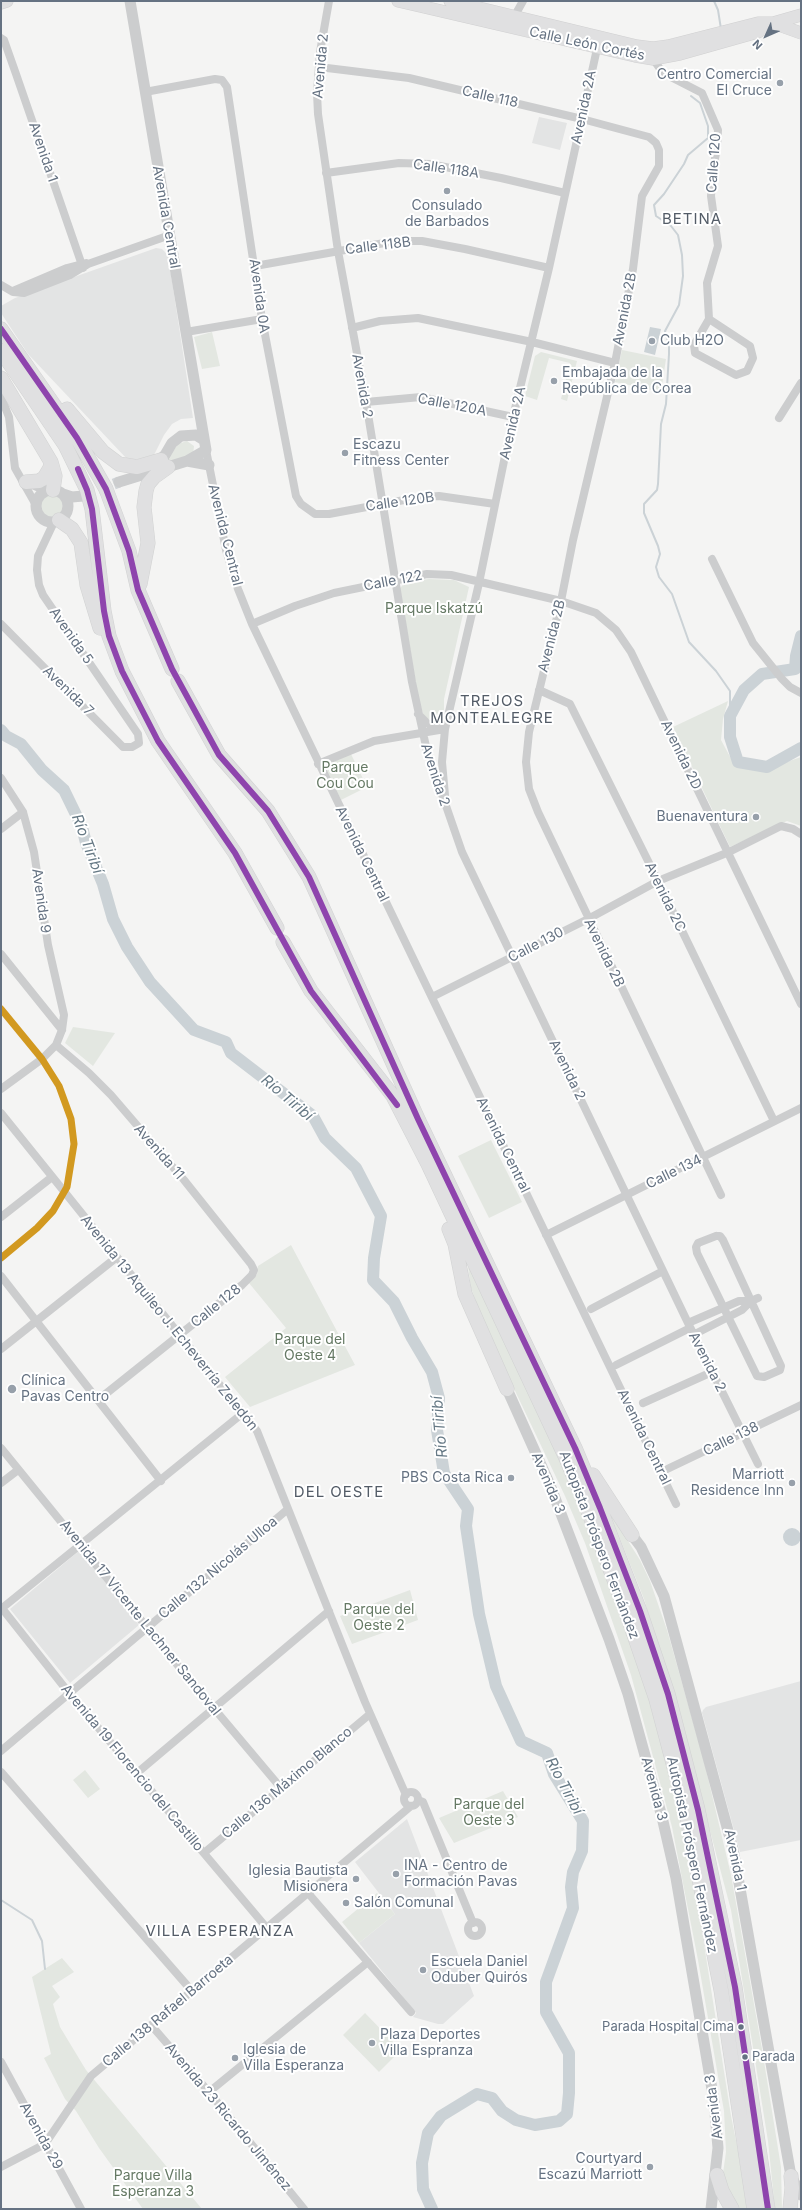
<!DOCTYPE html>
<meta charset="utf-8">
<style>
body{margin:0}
#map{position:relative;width:802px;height:2210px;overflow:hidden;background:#f4f4f3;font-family:Inter,sans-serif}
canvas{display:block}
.frame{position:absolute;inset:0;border:2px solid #657282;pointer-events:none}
.north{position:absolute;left:746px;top:16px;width:40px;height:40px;-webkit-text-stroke:3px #fff;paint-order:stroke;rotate:225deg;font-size:11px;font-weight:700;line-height:16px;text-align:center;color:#657282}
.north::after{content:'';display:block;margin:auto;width:14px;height:18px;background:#657282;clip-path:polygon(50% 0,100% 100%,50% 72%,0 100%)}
</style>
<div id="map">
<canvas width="802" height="2210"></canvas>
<div class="frame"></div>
<div class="north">N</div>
</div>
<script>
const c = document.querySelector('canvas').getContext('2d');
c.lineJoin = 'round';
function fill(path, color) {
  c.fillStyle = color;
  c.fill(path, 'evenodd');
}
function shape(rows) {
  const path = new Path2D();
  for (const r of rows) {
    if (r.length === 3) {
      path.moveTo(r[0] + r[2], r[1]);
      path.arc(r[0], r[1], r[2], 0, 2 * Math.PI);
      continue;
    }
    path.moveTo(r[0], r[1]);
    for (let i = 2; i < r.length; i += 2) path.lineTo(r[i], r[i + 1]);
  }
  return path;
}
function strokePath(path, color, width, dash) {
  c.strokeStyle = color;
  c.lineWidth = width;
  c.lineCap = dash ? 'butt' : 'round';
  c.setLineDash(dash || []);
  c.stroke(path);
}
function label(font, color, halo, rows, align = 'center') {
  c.font = font + ' Inter,sans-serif';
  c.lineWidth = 4;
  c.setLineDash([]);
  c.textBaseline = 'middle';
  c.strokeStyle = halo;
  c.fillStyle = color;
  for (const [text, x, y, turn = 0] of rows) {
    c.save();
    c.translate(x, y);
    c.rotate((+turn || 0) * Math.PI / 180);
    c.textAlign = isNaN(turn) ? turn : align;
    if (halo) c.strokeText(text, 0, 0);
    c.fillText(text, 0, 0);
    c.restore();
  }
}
const built = shape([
 [539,117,567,123,560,150,532,143],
 [156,248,162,249,168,255,193,418,181,419,172,424,164,435,154,455,136,461,127,459,28,354,1,313,1,306,15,298],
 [80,1550,139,1625,70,1683,10,1609],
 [801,1681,801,1840,740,1852,702,1713,703,1710,706,1707],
 [407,1819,474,1996,443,2024,438,2024,413,2017,416,2013,359,1943,395,1914,355,1862]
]);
const green = shape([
 [212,332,220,366,202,369,194,337],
 [622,350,666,359,661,392,615,382],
 [541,352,577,361,567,401,561,399,570,363,549,358,537,400,525,396,535,356],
 [187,441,194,446,193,455,163,465,178,444],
 [52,506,11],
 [429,579,454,580,469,587,444,699,444,710,440,716,432,721,424,717,418,697,400,588,406,582],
 [728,701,723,719,721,740,735,766,761,771,801,757,801,826,787,821,730,847,673,727],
 [351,754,367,787,341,800,326,770,328,764],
 [73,1027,115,1033,93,1066,65,1043],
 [491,1140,522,1202,489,1218,458,1156],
 [291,1245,355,1365,250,1407,225,1377,286,1328,249,1283,257,1274,258,1266],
 [468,1267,471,1270,577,1491,632,1637,687,1836,731,2116,750,2209,740,2209,730,2193,723,2173,726,2152,724,2111,698,1960,672,1827,631,1675,585,1543,565,1496,488,1334,471,1288],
 [609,1511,640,1560,650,1581,667,1630,703,1757,731,1875,762,2049,781,2167,782,2209,775,2209,768,2141,731,1910,679,1714,644,1599],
 [410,1590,418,1620,352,1644,340,1616],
 [85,1770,100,1789,88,1798,73,1780],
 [503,1791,518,1817,454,1843,439,1818],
 [377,1893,395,1914,359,1943,342,1922],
 [62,1958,74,1972,52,1986,60,1997,53,2004,60,2027,86,2070,202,2209,143,2209,99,2148,76,2111,65,2099,44,2058,51,2054,32,1977],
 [365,2013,401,2050,379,2072,343,2035]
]);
const water = shape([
 [650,327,661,329,655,355,644,352],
 [792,1537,9]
]);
const stream = shape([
 [714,1,718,10,721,29],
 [691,96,700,103,708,126,708,138,688,155,684,164,664,194,654,205,656,216,671,226,678,235,682,255,683,276,679,305,665,331,669,345,669,354,666,404,661,424,658,484,657,490,644,504,644,513,658,546,660,554,656,567,659,577,672,594,689,642,716,671,730,691,730,716],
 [1,1900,32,1920,42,1941,45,1969]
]);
const river = shape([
 [801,636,796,656,795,669,762,674,744,690,730,716,730,737,738,762,767,767,801,748],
 [1,730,6,736,21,744,42,770,64,790,82,827,86,843,103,884,113,919,127,947,150,982,194,1030,226,1042,231,1053,313,1116,325,1138,356,1168,381,1216,374,1258,373,1280,394,1302,412,1338,432,1372,439,1398,437,1430,444,1473,468,1509,466,1526,479,1614,496,1686,521,1741,547,1753,554,1774,583,1821,582,1851,573,1872,571,1887,573,1908,546,1982,546,2012,569,2053,569,2093,567,2114,559,2121,535,2125,516,2120,502,2111,492,2098,477,2094,441,2116,428,2133,422,2163,423,2189,432,2209]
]);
const tertiaryTunnel = shape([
 [83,496,119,482]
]);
const minor = shape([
 [329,1,320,52,317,93,318,114,338,251,366,402,412,682,427,751,462,852,688,1323,758,1464],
 [514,17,523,1],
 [1,38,4,40,16,74,83,268],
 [653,59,663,73,702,93,718,130,717,148,713,169,711,196,718,246,707,283,709,319],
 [319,67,409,78,582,119,649,137,656,143,659,150,659,166,642,196,633,269,615,363,573,540,561,601,529,732,526,762,529,789,538,812,721,1195],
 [145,92,215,79,222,80,227,87,262,319,296,496,301,504,315,514,329,514,415,498,439,496,495,504],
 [326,173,399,163,430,164,501,178,565,193],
 [255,266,390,242,407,241,422,241,465,249,549,268],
 [1,285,13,292,24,293,70,275,88,264,170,235],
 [13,291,67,268,86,263],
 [709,319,750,346,753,358,747,371,736,375,695,353,694,345,709,319],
 [352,328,380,321,418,318,532,342,615,363],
 [186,332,262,319],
 [1,397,9,417,15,468,36,505],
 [366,402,421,397,513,417],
 [779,418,801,383],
 [206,450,226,550,238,589,252,624,676,1504],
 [28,483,46,491],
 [712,559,753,643,782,679,790,687,801,693],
 [1,624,123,747,132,747,139,743,138,734,43,595,39,585,37,570,38,556,54,522],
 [252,624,295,606,334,593,427,574,451,575,561,601,596,613,616,630,631,652,801,1004],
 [539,690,570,704,658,881,774,1121],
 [418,714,428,724,434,725,446,721],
 [318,764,374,741,445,729],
 [1,778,23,812,34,852,48,945,64,1015,62,1030,56,1045,42,1059,1,1089],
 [445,795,442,762,445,729,479,583,513,417,549,268,598,44],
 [1,829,23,812],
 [1,954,62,1030],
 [432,997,588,919,658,881,729,852,781,826,793,829,801,834],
 [56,1045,89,1073,111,1095,184,1180,251,1264,254,1270,252,1275,242,1285,98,1400],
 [1,1113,257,1431,365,1702,406,1795],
 [1,1217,52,1177],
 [546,1235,801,1108],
 [716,1236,720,1236,723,1240,781,1366,780,1370,764,1377,757,1376,697,1253,696,1247,698,1243,716,1236],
 [1,1276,161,1481],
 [591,1309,663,1271],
 [688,1323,739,1301,751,1301],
 [693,1335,742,1310,751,1301,758,1298],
 [1,1349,117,1257],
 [616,1365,690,1328],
 [643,1403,712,1372],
 [1,1448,180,1668,281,1788],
 [661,1472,801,1405],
 [1,1483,18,1470],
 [1,1607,69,1693,266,1927],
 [1,1609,243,1413],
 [1,1751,288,1509],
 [1,1772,192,1991],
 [137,1773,329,1611],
 [411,1799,7],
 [418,1800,423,1802,473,1923],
 [204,1853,370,1714],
 [308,1893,411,2012],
 [475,1929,7],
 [151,2025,209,2092,304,2209],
 [1,2062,81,2209],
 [209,2092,368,1962],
 [1,2167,45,2144,91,2076,411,1806]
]);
const tertiary = shape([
 [187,461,209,465],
 [155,465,165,455,172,443,181,436,196,435,204,440],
 [119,482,187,461,206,450,130,1],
 [52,506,16],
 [63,494,72,497,83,496],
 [507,1389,550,1485,609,1639,628,1694,662,1817,676,1878,714,2101,718,2148,711,2209],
 [632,1535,641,1547,664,1596,733,1849,791,2176,801,2195]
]);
const secondary = shape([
 [398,1,635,56,653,59,680,54,758,32,773,23,801,15],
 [450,1,637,46,653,48,668,46,758,23,773,23,801,33],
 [1,3,7,1]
]);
const trunk = shape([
 [1,329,77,438,106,489,129,551,138,590,172,669],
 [1,351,65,445,87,490,92,509,104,611,109,636,122,671,158,741,235,853,277,928],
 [1,378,51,462,55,476,53,490],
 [67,409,103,452,119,464,137,467,161,460],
 [26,482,39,481,44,478,50,468,51,462],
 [59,520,72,529,81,543,87,585,100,628],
 [140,584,148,543,144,507,146,491,148,484,154,477,168,467],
 [178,681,219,755,268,811,309,877,418,1119,575,1448,600,1508,640,1611,668,1694,698,1810,735,1987,768,2209],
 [283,942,311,991,393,1096,428,1164,566,1458,589,1513,627,1614,656,1699,686,1812,721,1990,754,2209],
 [449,1229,455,1244,465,1294,507,1389],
 [593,1475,632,1535],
 [717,2175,722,2191,732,2209],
 [790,2209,792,2188,791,2176]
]);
const bus1 = shape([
 [1,329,77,438,106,489,129,551,138,590,172,669,219,755,268,811,309,877,418,1119,575,1448,600,1508,640,1611,668,1694,698,1810,735,1987,768,2209],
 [78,469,87,490,92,509,104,611,109,636,122,671,158,741,235,853,311,991,397,1105]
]);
const rail1 = shape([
 [1,1009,42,1059,59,1086,71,1119,74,1144,67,1187,53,1211,37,1228,1,1258]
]);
const markers = [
 [780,83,4,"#97a0aa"],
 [447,191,4,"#97a0aa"],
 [652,341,4,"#97a0aa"],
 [554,381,4,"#97a0aa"],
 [345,453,4,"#97a0aa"],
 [756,817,4,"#97a0aa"],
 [12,1389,5,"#97a0aa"],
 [511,1478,4,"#97a0aa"],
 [792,1483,4,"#97a0aa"],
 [396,1874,4,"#97a0aa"],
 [356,1879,4,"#97a0aa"],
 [346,1903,4,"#97a0aa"],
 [423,1970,4,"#97a0aa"],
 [741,2027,3.5,"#657282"],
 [372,2043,4,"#97a0aa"],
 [745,2057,3.5,"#657282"],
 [235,2058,4,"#97a0aa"],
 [650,2167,4,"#97a0aa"]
];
const busNames = [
 ["Parada Hospital Cima",734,2027],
 ["Parada",752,2057,"left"]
];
const streetNames = [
 ["Calle León Cortés",587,44,12],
 ["Avenida 2",321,66,-85],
 ["Calle 118",490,97,13],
 ["Avenida 2A",584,107,-78],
 ["Avenida 1",43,152,71],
 ["Calle 120",714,163,-86],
 ["Calle 118A",446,169,8],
 ["Avenida Central",166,217,80],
 ["Calle 118B",378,246,-7],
 ["Avenida 0A",259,296,82],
 ["Avenida 2B",625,309,-79],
 ["Avenida 2",362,386,80],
 ["Calle 120A",452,405,11],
 ["Avenida 2A",513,423,-77],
 ["Calle 120B",400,502,-8],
 ["Avenida Central",225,535,76],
 ["Calle 122",393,581,-11],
 ["Avenida 5",71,636,55],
 ["Avenida 2B",552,636,-76],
 ["Avenida 7",68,691,44],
 ["Avenida 2D",681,755,64],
 ["Avenida 2",435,775,72],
 ["Avenida Central",362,854,64],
 ["Avenida 2C",665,897,64],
 ["Avenida 9",41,901,82],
 ["Calle 130",536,945,-27],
 ["Avenida 2B",604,953,64],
 ["Avenida 2",567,1070,64],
 ["Avenida Central",503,1145,64],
 ["Avenida 11",159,1152,49],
 ["Calle 134",674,1172,-26],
 ["Calle 128",216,1306,-39],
 ["Avenida 13 Aquileo J. Echeverría Zeledón",169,1323,51],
 ["Avenida 2",707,1362,63],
 ["Avenida Central",644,1437,64],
 ["Calle 138",731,1439,-26],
 ["Avenida 3",548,1483,67],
 ["Autopista Próspero Fernández",599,1545,69],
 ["Calle 132 Nicolás Ulloa",218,1568,-40],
 ["Avenida 17 Vicente Lachner Sandoval",140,1618,51],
 ["Avenida 19 Florencio del Castillo",132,1768,50],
 ["Calle 136 Máximo Blanco",287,1783,-40],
 ["Avenida 3",654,1789,75],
 ["Autopista Próspero Fernández",692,1855,78],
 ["Avenida 1",735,1860,78],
 ["Calle 138 Rafael Barroeta",168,2011,-40],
 ["Avenida 3",714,2107,-97],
 ["Avenida 23 Ricardo Jiménez",228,2117,50],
 ["Avenida 29",41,2136,61]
];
const poiNames = [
 ["Centro Comercial",772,75,"right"],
 ["El Cruce",772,91,"right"],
 ["Consulado",447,206,"center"],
 ["de Barbados",447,222,"center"],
 ["Club H2O",660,341],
 ["Embajada de la",562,373],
 ["República de Corea",562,389],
 ["Escazu",353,445],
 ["Fitness Center",353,461],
 ["Buenaventura",748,817,"right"],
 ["Clínica",21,1381],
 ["Pavas Centro",21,1397],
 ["Marriott",784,1475,"right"],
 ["Residence Inn",784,1491,"right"],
 ["PBS Costa Rica",503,1478,"right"],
 ["INA - Centro de",404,1866],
 ["Formación Pavas",404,1882],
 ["Iglesia Bautista",348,1871,"right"],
 ["Misionera",348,1887,"right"],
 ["Salón Comunal",354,1903],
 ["Escuela Daniel",431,1962],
 ["Oduber Quirós",431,1978],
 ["Plaza Deportes",380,2035],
 ["Villa Espranza",380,2051],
 ["Iglesia de",243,2050],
 ["Villa Esperanza",243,2066],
 ["Courtyard",642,2159,"right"],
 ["Escazú Marriott",642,2175,"right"]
];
const parkNames = [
 ["Parque Iskatzú",434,609],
 ["Parque",345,768],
 ["Cou Cou",345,784],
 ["Parque del",310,1340],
 ["Oeste 4",310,1356],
 ["Parque del",379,1610],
 ["Oeste 2",379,1626],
 ["Parque del",489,1805],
 ["Oeste 3",489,1821],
 ["Parque Villa",153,2176],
 ["Esperanza 3",153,2192]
];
const neighbourhoodNames = [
 ["BETINA",692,219],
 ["TREJOS",492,701],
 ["MONTEALEGRE",492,718],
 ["DEL OESTE",339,1492],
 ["VILLA ESPERANZA",220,1931]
];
const waterNames = [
 ["Río Tiribí",87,844,69],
 ["Río Tiribí",287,1098,40],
 ["Río Tiribí",440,1427,-95],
 ["Río Tiribí",564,1786,62]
];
fill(built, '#e3e4e4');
fill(green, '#e3e7e1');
fill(water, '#cbd2d6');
strokePath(stream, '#cbd2d6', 2);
strokePath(river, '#cbd2d6', 12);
strokePath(tertiaryTunnel, '#d0d4d7', 11, [11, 5.5]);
strokePath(secondary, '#d0d0d1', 13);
strokePath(trunk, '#d1d2d2', 15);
strokePath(minor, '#cccdce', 8);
strokePath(tertiary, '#cccdce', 11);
strokePath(secondary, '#e0e0e1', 12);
strokePath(trunk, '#e0e0e1', 14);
strokePath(bus1, '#8e44ad', 6);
strokePath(rail1, '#d29920', 7);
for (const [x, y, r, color] of markers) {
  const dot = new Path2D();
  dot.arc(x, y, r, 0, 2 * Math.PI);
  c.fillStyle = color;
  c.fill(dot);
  strokePath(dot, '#fff', 1.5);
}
label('13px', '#657282', '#fff', busNames, 'right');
label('14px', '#657282', '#fff', streetNames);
label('14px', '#657282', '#fff', poiNames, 'left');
label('14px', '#657964', '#fff', parkNames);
c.letterSpacing = '1px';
label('15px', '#535c67', '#fff', neighbourhoodNames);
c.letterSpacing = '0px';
label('italic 15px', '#667985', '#fff', waterNames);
</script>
